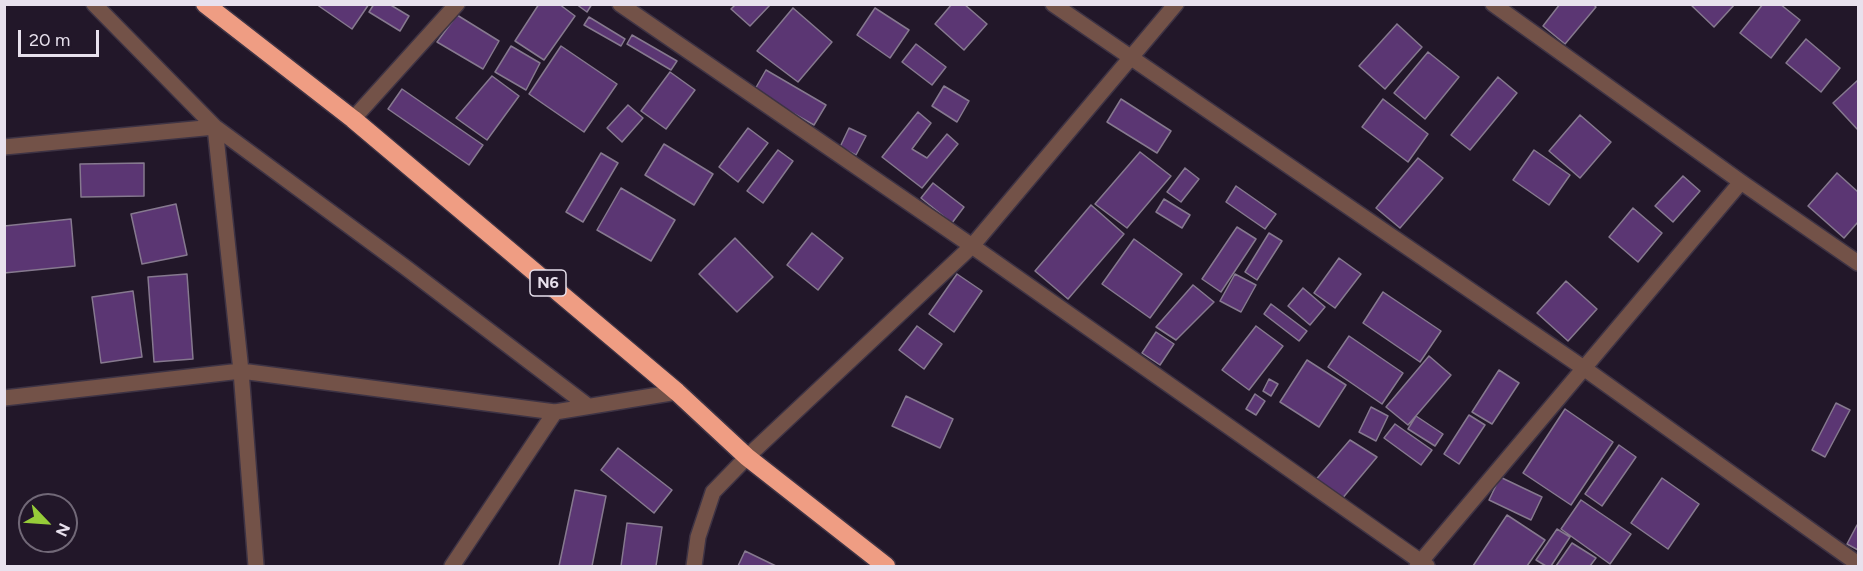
<!DOCTYPE html>
<style>
body{margin:0}
#map{position:relative;width:1863px;height:571px;overflow:hidden;background:#221729;font-family:Figtree,sans-serif}
canvas{display:block}
.frame{position:absolute;inset:0;border:6px solid #e8e1ed;pointer-events:none}
.north{position:absolute;left:18px;top:493px;width:60px;height:60px;box-sizing:border-box;background:#221729;border:2px solid #716877;border-radius:50%;rotate:115deg;font-size:16px;font-weight:700;line-height:24px;text-align:center;color:#e8e1ed}
.north::after{content:'';display:block;margin:auto;width:21px;height:27px;background:#96cc39;clip-path:polygon(50% 0,100% 100%,50% 72%,0 100%)}
.scale{position:absolute;left:18px;top:30px;width:81px;height:27px;box-sizing:border-box;border:3px solid #e8e1ed;border-top:0;padding-left:8px;font-size:18px;line-height:21px;white-space:nowrap;color:#e8e1ed;-webkit-text-stroke:4px #221729;paint-order:stroke}
</style>
<div id="map">
<canvas width="1863" height="571"></canvas>
<div class="frame"></div>
<div class="north">N</div>
<div class="scale">20 m</div>
</div>
<script>
const c = document.querySelector('canvas').getContext('2d');
c.lineJoin = 'round';
function fill(path, color) {
  c.fillStyle = color;
  c.fill(path, 'evenodd');
}
function shape(rows) {
  const path = new Path2D();
  for (const r of rows) {
    path.moveTo(r[0], r[1]);
    for (let i = 2; i < r.length; i += 2) path.lineTo(r[i], r[i + 1]);
  }
  return path;
}
function strokePath(path, color, width, dash) {
  c.strokeStyle = color;
  c.lineWidth = width;
  c.lineCap = dash ? 'butt' : 'round';
  c.setLineDash(dash || []);
  c.stroke(path);
}
function label(font, color, halo, rows, align = 'center') {
  c.font = font + ' Figtree,sans-serif';
  c.lineWidth = 4.5;
  c.setLineDash([]);
  c.textBaseline = 'middle';
  c.strokeStyle = halo;
  c.fillStyle = color;
  for (const [text, x, y, turn = 0] of rows) {
    c.save();
    c.translate(x, y);
    c.rotate((+turn || 0) * Math.PI / 180);
    c.textAlign = isNaN(turn) ? turn : align;
    if (halo) c.strokeText(text, 0, 0);
    c.fillText(text, 0, 0);
    c.restore();
  }
}
const building = shape([
 [316,4,369,4,352,29,316,4],
 [374,4,389,4,409,16,400,31,369,12,374,4],
 [539,4,559,4,575,16,544,60,515,41,539,4],
 [576,4,592,4,587,12,576,4],
 [736,4,771,4,750,26,731,9,736,4],
 [952,4,964,4,987,24,964,50,935,24,952,4],
 [1560,4,1593,4,1596,7,1565,44,1543,26,1560,4],
 [1690,4,1735,4,1714,27,1690,4],
 [1763,4,1780,4,1800,20,1771,58,1740,33,1763,4],
 [793,8,832,42,798,82,757,51,793,8],
 [875,8,909,30,890,58,857,35,875,8],
 [457,15,499,41,483,69,437,42,457,15],
 [589,17,625,39,621,46,584,25,589,17],
 [1397,24,1422,47,1385,89,1359,66,1397,24],
 [632,35,677,61,671,70,627,44,632,35],
 [1806,39,1840,68,1821,92,1786,63,1806,39],
 [916,44,946,67,932,85,902,62,916,44],
 [511,46,540,63,526,90,495,72,511,46],
 [561,46,617,84,584,132,529,94,561,46],
 [1428,52,1459,77,1425,119,1394,93,1428,52],
 [766,70,826,105,814,125,754,91,766,70],
 [670,72,695,90,666,129,641,111,670,72],
 [492,76,519,96,487,140,456,118,492,76],
 [1498,77,1517,93,1470,150,1451,135,1498,77],
 [1858,80,1858,130,1833,103,1858,80],
 [944,86,969,101,957,122,932,106,944,86],
 [402,89,483,145,469,165,388,109,402,89],
 [1121,99,1171,131,1157,153,1107,122,1121,99],
 [1383,99,1428,134,1408,162,1362,127,1383,99],
 [628,105,643,118,622,142,607,128,628,105],
 [918,112,931,123,912,149,927,158,947,134,958,144,922,188,882,157,918,112],
 [1580,115,1611,142,1580,178,1549,151,1580,115],
 [748,128,768,143,738,182,719,167,748,128],
 [849,128,866,136,856,155,840,147,849,128],
 [664,144,713,174,694,205,645,175,664,144],
 [778,150,793,161,763,203,747,191,778,150],
 [1534,150,1570,175,1549,205,1513,180,1534,150],
 [1140,152,1171,176,1127,228,1095,204,1140,152],
 [601,153,618,163,583,222,566,212,601,153],
 [1418,158,1443,178,1400,228,1376,208,1418,158],
 [144,163,144,196,81,197,80,164,144,163],
 [1185,168,1199,179,1181,202,1167,192,1185,168],
 [1837,173,1858,192,1858,222,1844,238,1808,206,1837,173],
 [1683,176,1700,191,1673,222,1655,206,1683,176],
 [933,183,964,207,952,223,921,198,933,183],
 [1236,186,1276,214,1265,229,1226,202,1236,186],
 [621,188,675,220,651,261,597,230,621,188],
 [1164,199,1190,215,1182,228,1156,212,1164,199],
 [176,204,187,255,142,264,131,214,176,204],
 [1091,205,1124,234,1068,299,1035,271,1091,205],
 [1633,208,1662,233,1638,262,1609,237,1633,208],
 [71,219,75,266,4,273,4,226,71,219],
 [1237,227,1256,239,1221,292,1202,279,1237,227],
 [812,233,843,258,818,290,787,265,812,233],
 [1269,233,1282,241,1257,280,1245,272,1269,233],
 [735,238,773,277,737,312,699,274,735,238],
 [1134,239,1182,274,1150,318,1102,284,1134,239],
 [1339,258,1361,274,1335,308,1314,293,1339,258],
 [187,274,193,359,154,362,148,277,187,274],
 [957,274,982,291,954,332,929,314,957,274],
 [1235,274,1256,285,1241,312,1220,301,1235,274],
 [1566,281,1597,309,1568,341,1537,313,1566,281],
 [1193,285,1214,302,1176,340,1156,327,1193,285],
 [1303,288,1325,307,1310,325,1288,306,1303,288],
 [133,291,142,357,101,363,92,297,133,291],
 [1383,292,1441,331,1420,362,1363,323,1383,292],
 [1271,304,1307,331,1299,341,1264,314,1271,304],
 [917,326,942,344,924,369,899,350,917,326],
 [1256,326,1283,346,1249,390,1222,370,1256,326],
 [1156,332,1174,344,1160,365,1142,353,1156,332],
 [1349,336,1403,373,1382,404,1328,367,1349,336],
 [1429,356,1451,375,1408,425,1386,407,1429,356],
 [1307,360,1346,385,1319,427,1280,402,1307,360],
 [1499,370,1519,383,1492,424,1472,412,1499,370],
 [1269,379,1278,384,1271,396,1263,391,1269,379],
 [1255,394,1265,401,1256,415,1246,409,1255,394],
 [906,396,953,419,940,448,892,426,906,396],
 [1836,403,1850,410,1825,457,1812,450,1836,403],
 [1371,407,1388,416,1376,441,1359,432,1371,407],
 [1565,409,1613,442,1571,505,1523,473,1565,409],
 [1469,415,1485,425,1459,464,1444,454,1469,415],
 [1416,416,1443,434,1435,446,1408,429,1416,416],
 [1395,424,1432,450,1421,465,1384,438,1395,424],
 [1350,440,1377,457,1341,500,1313,483,1350,440],
 [1619,445,1636,457,1602,506,1585,494,1619,445],
 [618,448,672,490,654,513,601,470,618,448],
 [1500,477,1542,497,1531,520,1489,500,1500,477],
 [1662,478,1699,504,1668,549,1631,523,1662,478],
 [575,490,606,496,592,566,559,566,575,490],
 [1581,500,1631,534,1610,564,1561,529,1581,500],
 [1507,515,1545,540,1527,566,1473,566,1507,515],
 [627,523,662,527,656,566,621,566,627,523],
 [1857,525,1858,526,1858,550,1847,544,1857,525],
 [1557,529,1570,537,1551,566,1546,566,1536,560,1557,529],
 [1572,543,1596,558,1590,566,1556,566,1572,543],
 [745,551,776,566,738,566,745,551]
]);
const minor = shape([
 [94,4,215,127,405,267,588,406],
 [620,4,972,246,1427,566],
 [1053,4,1585,369,1858,564],
 [1493,4,1741,182,1858,263],
 [353,119,457,4],
 [4,147,215,127,241,371,256,566],
 [4,398,241,371,555,412,677,392],
 [452,566,555,412],
 [694,566,698,537,713,492,747,457,972,246,1176,4],
 [1417,566,1741,182]
]);
const highway = shape([
 [205,4,353,119,677,392,747,457,886,566]
]);
const shields = [
 [548,283,36]
];
const shieldNames = [
 ["N6",548,283]
];
fill(building, '#5b3673');
strokePath(building, '#86798f', 1.5);
strokePath(minor, '#3e3344', 18);
strokePath(highway, '#3e3344', 21);
strokePath(minor, '#735248', 15);
strokePath(highway, '#ef9d83', 18);
for (const [x, y, w] of shields) {
  const box = new Path2D();
  box.roundRect(x - w / 2, y - 13, w, 26, 4.5);
  c.fillStyle = '#221729';
  c.fill(box);
  strokePath(box, '#e8e1ed', 1.5);
}
label('bold 16px', '#e8e1ed', null, shieldNames);
</script>
